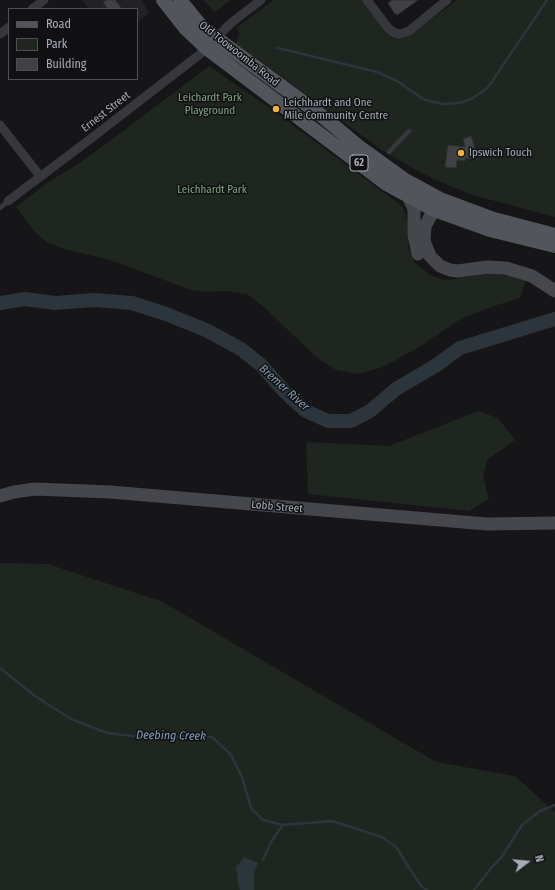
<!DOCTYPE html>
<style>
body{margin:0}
#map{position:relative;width:555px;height:890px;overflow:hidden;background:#161618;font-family:"Fira Sans Condensed",sans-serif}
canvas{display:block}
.legend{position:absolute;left:8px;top:8px;width:130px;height:72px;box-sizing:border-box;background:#111113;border:1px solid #4d4f55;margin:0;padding:5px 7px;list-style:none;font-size:12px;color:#a8adb8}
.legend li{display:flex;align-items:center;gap:8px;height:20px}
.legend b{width:20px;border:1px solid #4d4f55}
.north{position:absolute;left:507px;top:842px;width:40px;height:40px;-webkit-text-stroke:3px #111113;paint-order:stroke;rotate:74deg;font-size:11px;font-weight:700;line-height:16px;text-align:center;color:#a8adb8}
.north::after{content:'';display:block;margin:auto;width:14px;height:18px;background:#a8adb8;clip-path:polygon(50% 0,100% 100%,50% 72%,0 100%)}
</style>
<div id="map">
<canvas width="555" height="890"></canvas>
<ul class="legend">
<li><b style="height:5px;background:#53555c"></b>Road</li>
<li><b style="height:11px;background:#1e261f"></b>Park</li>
<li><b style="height:11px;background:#404145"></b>Building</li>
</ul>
<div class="north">N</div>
</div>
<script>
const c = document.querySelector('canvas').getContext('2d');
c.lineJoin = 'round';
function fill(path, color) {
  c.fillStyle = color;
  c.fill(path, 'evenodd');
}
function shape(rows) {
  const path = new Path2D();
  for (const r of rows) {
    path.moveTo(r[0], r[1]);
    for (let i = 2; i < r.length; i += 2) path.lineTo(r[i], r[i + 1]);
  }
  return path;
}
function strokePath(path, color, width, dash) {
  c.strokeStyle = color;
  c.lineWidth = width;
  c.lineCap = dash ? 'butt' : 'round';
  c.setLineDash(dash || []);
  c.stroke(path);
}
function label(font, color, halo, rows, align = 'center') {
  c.font = font + ' "Fira Sans Condensed",sans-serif';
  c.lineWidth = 3;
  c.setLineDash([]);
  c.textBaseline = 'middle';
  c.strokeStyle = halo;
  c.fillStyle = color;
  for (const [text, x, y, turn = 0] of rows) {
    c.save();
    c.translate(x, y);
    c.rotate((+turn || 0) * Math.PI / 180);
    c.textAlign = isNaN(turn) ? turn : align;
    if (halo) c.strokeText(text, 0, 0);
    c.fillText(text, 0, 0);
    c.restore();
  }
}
const built = shape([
 [82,0,142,0,149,13,137,23,137,9,89,9]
]);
const green = shape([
 [203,0,231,0,215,12],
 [274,0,365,0,387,30,414,32,457,0,555,0,555,217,469,194,423,174,383,151,235,43,240,34,236,28],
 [209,66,270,108,403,207,409,227,408,248,415,263,429,274,440,279,450,280,490,272,510,275,526,280,520,298,494,306,462,318,419,347,383,367,359,374,336,370,316,357,265,308,247,294,225,291,207,292,191,290,110,260,64,249,48,243,36,233,16,207,48,182,72,168,106,144],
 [478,411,498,418,515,440,487,460,483,476,489,499,469,511,308,494,306,442,389,446],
 [0,563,48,564,163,602,436,762,515,776,555,812,555,890,0,890]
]);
const water = shape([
 [244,857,258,863,254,873,254,890,240,890,239,888,236,867]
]);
const stream = shape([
 [278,48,377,72,397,81,423,99,430,101,444,104,459,103,471,99,485,90,491,83,547,0],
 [0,668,35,696,71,719,107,733,159,739,190,735,212,737,231,755,242,777,251,808,263,820,283,825,332,821,382,837,397,848,409,868,422,887,427,890],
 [263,860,272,840,283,825],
 [474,890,492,867,501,858,522,825,540,811,555,805]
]);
const river = shape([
 [0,303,25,299,55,303,94,300,132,303,166,314,206,330,241,349,261,365,286,393,306,411,328,421,351,421,370,411,396,389,435,366,460,348,555,319]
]);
const building = shape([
 [107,0,115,0,122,9,108,9,103,2,107,0],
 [392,0,418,0,397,15,396,13,395,14,388,3,392,0],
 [471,136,475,148,474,159,465,158,465,161,457,160,456,168,445,167,448,145,465,147,463,139,471,136]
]);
const service = shape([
 [389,152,409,131],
 [0,208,8,201]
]);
const minor = shape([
 [367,0,388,28,395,33,399,34,409,31,447,0],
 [32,9,44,0],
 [0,34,9,27],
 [0,125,40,176],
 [8,201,89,140,199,55,231,23,261,0]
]);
const secondary = shape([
 [409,198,414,209,414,235,418,254],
 [434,210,425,226,424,241,430,256,440,266,450,270,458,271,487,267,506,268,532,276,555,291],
 [0,496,14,492,35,489,110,492,487,524,555,523]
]);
const primary = shape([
 [163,0,185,28,206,48,385,183,434,210,490,230,555,246],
 [180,0,201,26,216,38,322,116,358,146,405,180,440,199,494,219,555,235]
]);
const markers = [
 [276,109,4,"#f2b134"],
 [461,153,4,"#f2b134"]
];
const shields = [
 [359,163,18]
];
const shieldNames = [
 ["62",359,163]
];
const streetNames = [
 ["Old Toowoomba Road",239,54,38],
 ["Ernest Street",106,112,-38],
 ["Lobb Street",277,507,5]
];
const parkNames = [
 ["Leichardt Park",210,98],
 ["Playground",210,111],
 ["Leichhardt Park",212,190]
];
const poiNames = [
 ["Leichhardt and One",284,103],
 ["Mile Community Centre",284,116],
 ["Ipswich Touch",469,153]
];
const waterNames = [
 ["Bremer River",284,388,42],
 ["Deebing Creek",171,736,1]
];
fill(built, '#222225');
fill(green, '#1e261f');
fill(water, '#2c353c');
strokePath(stream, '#2c353c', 2.5);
strokePath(river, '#2c353c', 14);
fill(building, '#404145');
strokePath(building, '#303034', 1);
strokePath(service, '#37383d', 4.5);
strokePath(minor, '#37383d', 9);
strokePath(secondary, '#45474d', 13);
strokePath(primary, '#53555c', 14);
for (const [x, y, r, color] of markers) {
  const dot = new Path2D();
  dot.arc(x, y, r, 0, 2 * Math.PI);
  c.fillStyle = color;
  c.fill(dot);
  strokePath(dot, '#111113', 1.5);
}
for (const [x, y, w] of shields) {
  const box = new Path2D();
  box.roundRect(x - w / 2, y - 8, w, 16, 3);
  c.fillStyle = '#111113';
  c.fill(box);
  strokePath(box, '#a8adb8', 1);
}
label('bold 10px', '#a8adb8', null, shieldNames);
label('11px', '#a8adb8', '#111113', streetNames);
label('11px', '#7fa381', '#111113', parkNames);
label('11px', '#a8adb8', '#111113', poiNames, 'left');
label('italic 12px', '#7f9bb3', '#111113', waterNames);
</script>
